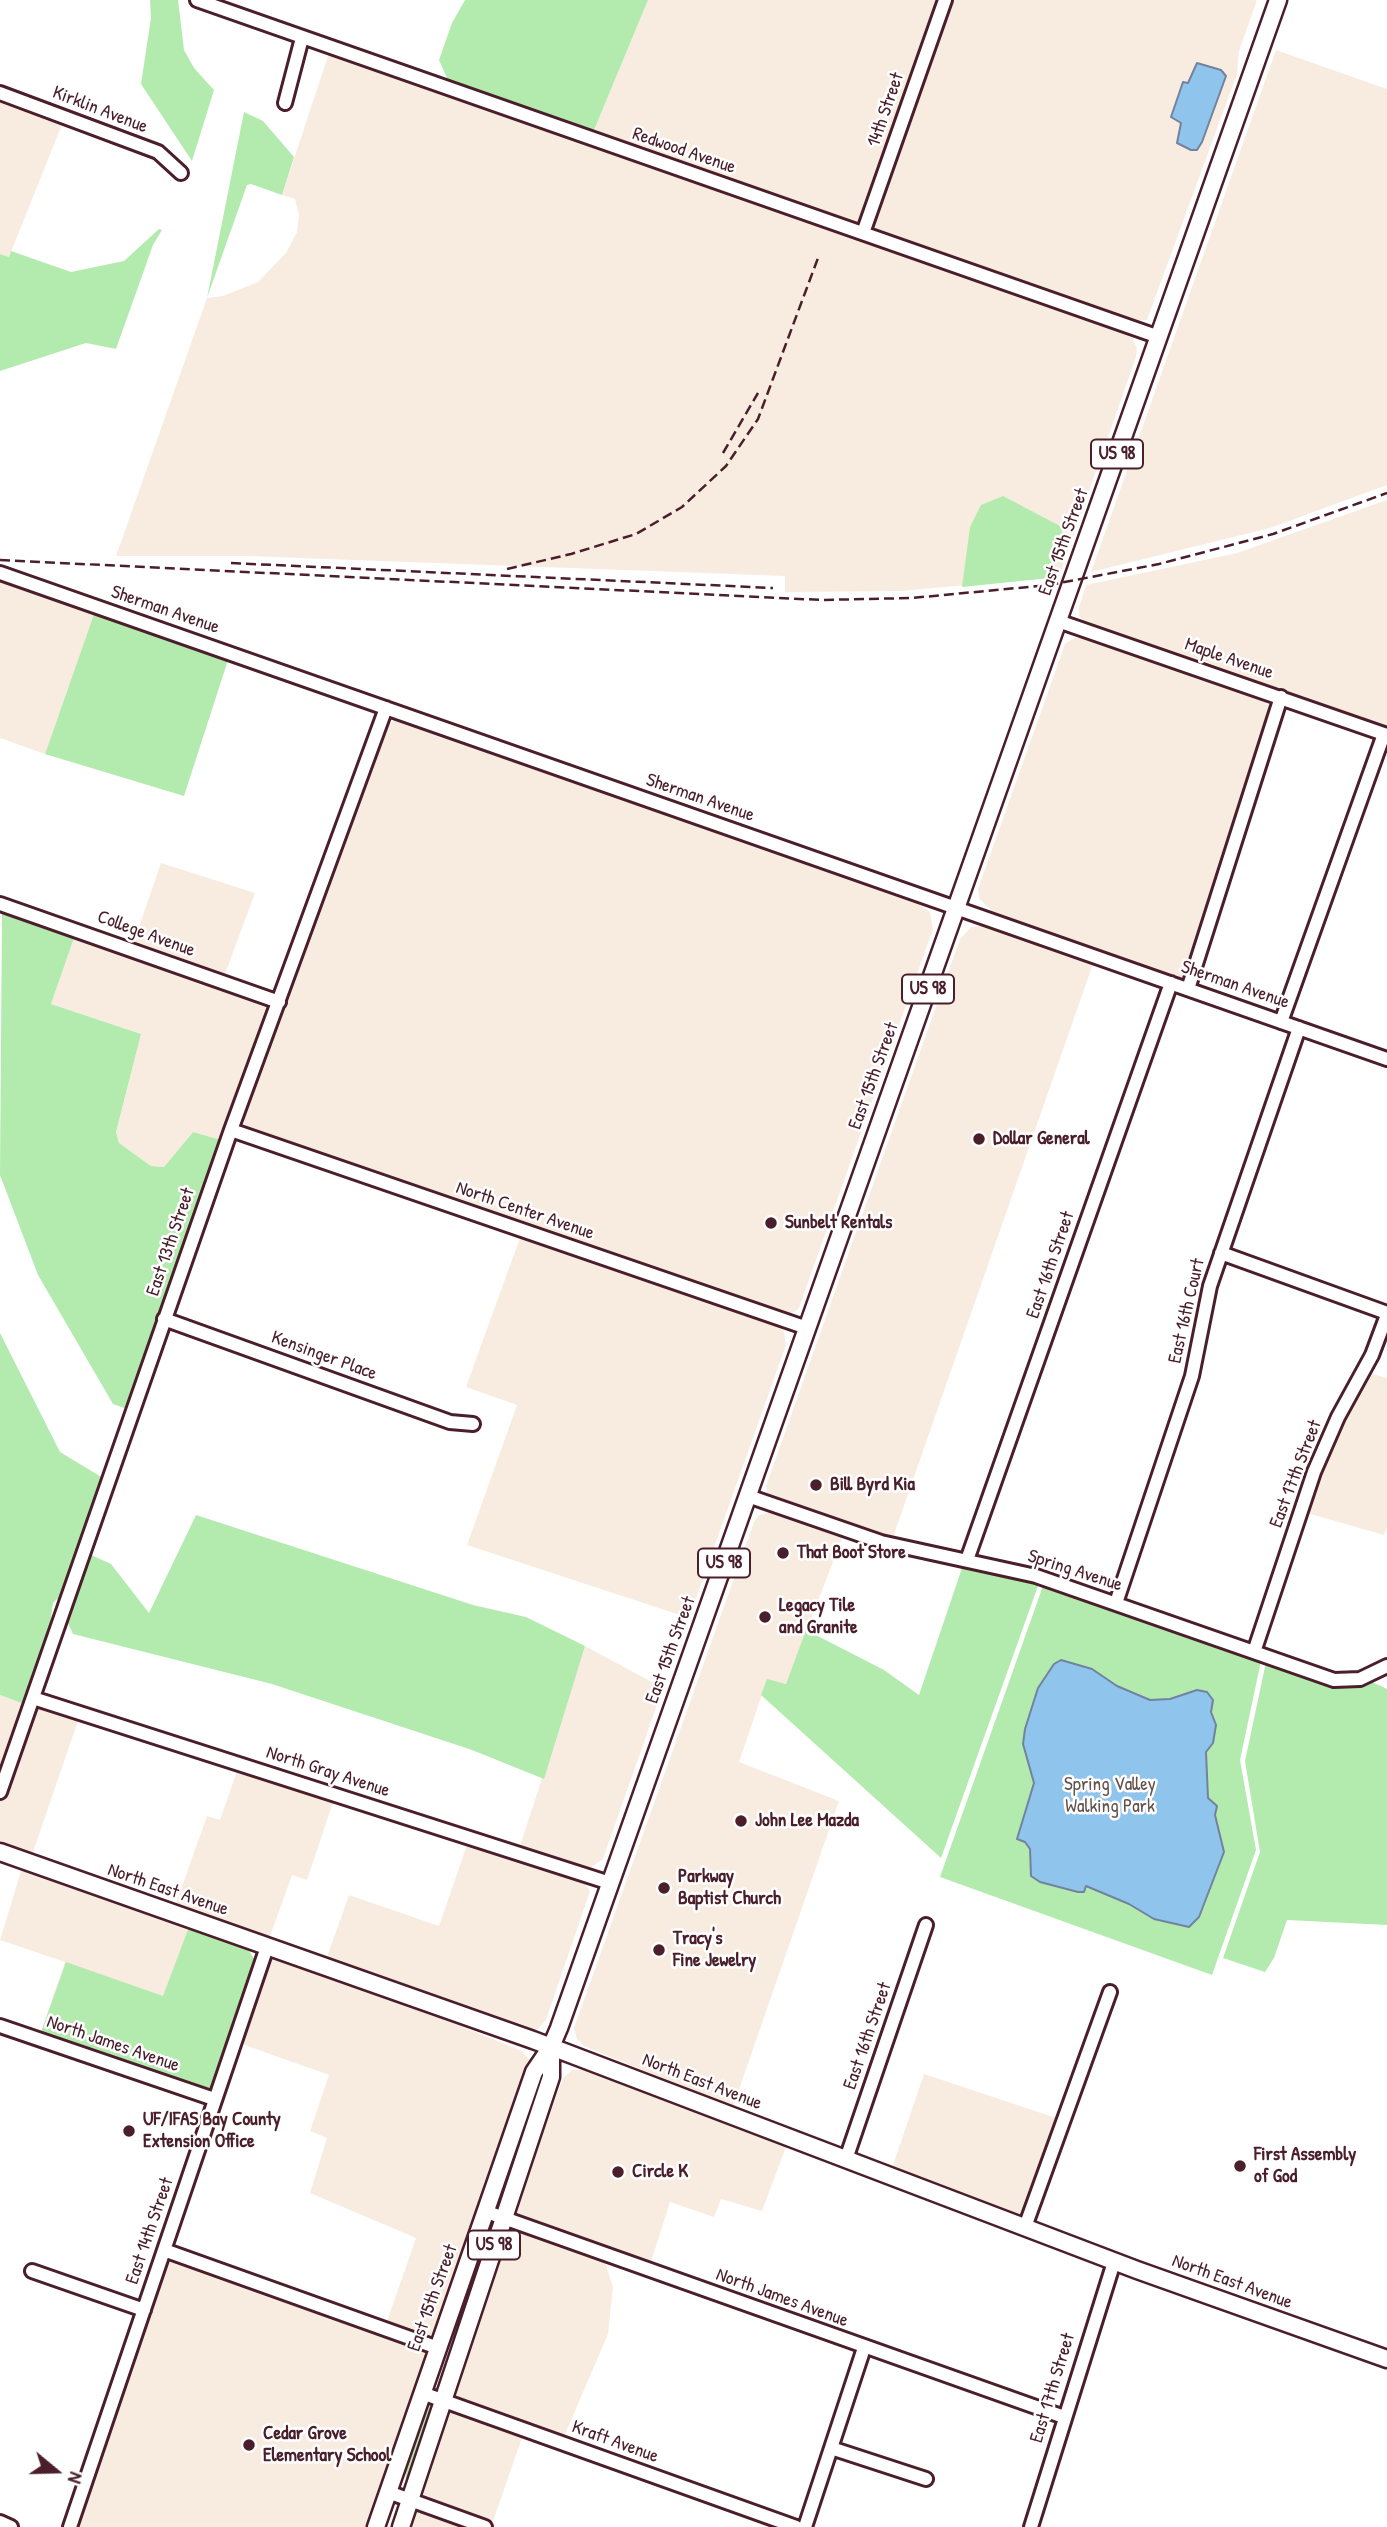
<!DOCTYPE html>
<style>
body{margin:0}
#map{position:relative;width:1387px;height:2527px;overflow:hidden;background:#fff;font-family:"Patrick Hand",sans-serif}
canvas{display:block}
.north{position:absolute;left:21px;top:2436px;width:70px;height:70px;-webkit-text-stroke:5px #fff;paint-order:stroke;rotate:109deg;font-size:19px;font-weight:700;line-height:28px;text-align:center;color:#4a1f2b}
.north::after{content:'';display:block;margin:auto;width:24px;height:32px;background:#4a1f2b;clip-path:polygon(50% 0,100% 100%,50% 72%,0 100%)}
</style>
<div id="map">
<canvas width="1387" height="2527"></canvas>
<div class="north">N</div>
</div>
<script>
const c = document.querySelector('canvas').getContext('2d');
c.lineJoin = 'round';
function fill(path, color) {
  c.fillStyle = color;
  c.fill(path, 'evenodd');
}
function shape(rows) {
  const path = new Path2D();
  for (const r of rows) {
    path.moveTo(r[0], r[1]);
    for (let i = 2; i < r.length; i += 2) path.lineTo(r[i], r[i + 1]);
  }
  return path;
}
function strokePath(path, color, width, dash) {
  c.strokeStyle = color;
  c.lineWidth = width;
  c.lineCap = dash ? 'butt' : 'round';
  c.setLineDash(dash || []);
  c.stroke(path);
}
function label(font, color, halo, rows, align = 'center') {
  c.font = font + ' "Patrick Hand",sans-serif';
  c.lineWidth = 5;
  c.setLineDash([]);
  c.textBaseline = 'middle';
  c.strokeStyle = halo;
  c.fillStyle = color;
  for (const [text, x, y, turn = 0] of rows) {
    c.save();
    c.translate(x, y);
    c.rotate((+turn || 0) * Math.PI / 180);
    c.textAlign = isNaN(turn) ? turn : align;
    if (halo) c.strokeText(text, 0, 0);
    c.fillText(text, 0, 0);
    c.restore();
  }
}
const built = shape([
 [648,0,939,0,859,227,592,135],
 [951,0,1257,0,1239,51,1237,74,1147,320,1132,321,870,230],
 [1276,50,1387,89,1387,485,1270,528,1091,572],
 [329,53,1111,326,1132,338,1137,348,1136,357,1059,577,901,591,785,592,785,576,246,556,116,556,207,298,223,296,258,282,286,253,297,232,299,215,295,199,282,195],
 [0,98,63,122,9,257,0,254],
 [1387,500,1387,730,1088,625,1079,616,1079,607,1086,585,1237,553],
 [0,580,94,614,45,754,0,738],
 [1074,638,1088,638,1263,698,1273,712,1188,974,1181,979,995,914,979,898,978,889,1065,644],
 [393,721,403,722,802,862,915,902,930,912,933,929,799,1308,794,1312,785,1314,742,1300,246,1128,243,1115,383,729],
 [161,863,255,893,224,977,133,944],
 [987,925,1094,961,892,1540,784,1503,767,1494,766,1486,960,939,971,927],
 [74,938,272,1005,221,1140,193,1132,164,1167,151,1166,119,1143,116,1132,141,1034,51,1004],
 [521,1235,773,1321,784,1331,786,1345,689,1618,467,1545,517,1405,466,1387],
 [1369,1373,1387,1378,1387,1527,1384,1535,1307,1513,1343,1419],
 [771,1512,843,1536,786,1684,767,1680,739,1762,839,1801,733,2107,584,2046,577,2039,574,2028,754,1522,759,1515],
 [585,1646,663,1688,603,1859,590,1868,519,1849],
 [0,1695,24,1704,0,1772],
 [42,1706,79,1718,32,1855,0,1845,0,1801,31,1712],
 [238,1768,334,1799,307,1880,292,1875,269,1939,175,1906,207,1816,220,1820],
 [468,1842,582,1880,590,1891,546,2020,538,2029,525,2028,526,2026,327,1957,349,1895,439,1926],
 [22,1868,250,1949,254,1966,212,2090,40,2035,65,1962,0,1940],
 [276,1959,455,2024,522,2051,530,2060,436,2334,431,2338,386,2324,416,2238,310,2193,327,2138,310,2131,329,2075,239,2043,268,1961],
 [572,2070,583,2070,786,2147,762,2211,721,2199,714,2217,670,2202,650,2265,517,2217,513,2211,529,2160,541,2139,563,2078],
 [924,2074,1059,2119,1021,2214,1014,2215,892,2168],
 [513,2227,604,2259,613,2287,608,2334,563,2439,457,2399,454,2393,508,2229],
 [176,2261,427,2351,369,2527,74,2527,165,2264],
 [454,2410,523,2435,492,2524,428,2502,420,2495,445,2417],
 [420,2509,463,2523,462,2527,408,2527,413,2515]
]);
const green = shape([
 [150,0,178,0,184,50,194,68,214,90,192,161,141,84,151,18],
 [465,0,648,0,592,135,445,84,447,78,439,60,452,23],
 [244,112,263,121,294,157,282,195,251,184,247,185,207,298],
 [159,229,162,230,153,245,116,349,86,343,0,371,0,254,9,257,11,251,71,272,124,261],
 [1003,496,1060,526,1064,537,1050,578,962,587,970,527,981,505],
 [94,614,229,657,184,796,45,754],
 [2,913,74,938,51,1004,141,1034,116,1132,119,1143,151,1166,164,1167,193,1132,221,1140,127,1409,113,1404,38,1275,0,1175],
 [0,1333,60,1452,103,1478,59,1604,57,1599,53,1603,48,1638,24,1704,0,1695],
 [196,1515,473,1605,526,1617,585,1646,544,1779,472,1750,272,1684,73,1634,66,1619,89,1554,111,1564,149,1613],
 [963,1565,1039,1583,941,1858,761,1695,767,1679,786,1684,806,1630,884,1670,919,1695],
 [1044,1583,1261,1661,1240,1760,1256,1850,1212,1975,940,1877],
 [1266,1662,1334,1685,1361,1685,1370,1681,1387,1689,1387,1925,1287,1920,1274,1958,1265,1972,1223,1958,1260,1852,1245,1761],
 [189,1927,246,1947,255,1960,209,2092,40,2035,66,1962,163,1996],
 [492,2229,456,2339,451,2340,451,2331,485,2236],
 [430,2405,432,2411,410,2479,406,2484,405,2463,425,2409]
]);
const water = shape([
 [1197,63,1221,70,1226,76,1202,142,1197,150,1191,150,1177,143,1181,123,1171,117,1183,82,1188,83,1197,63],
 [1061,1660,1092,1669,1117,1686,1150,1700,1170,1699,1197,1690,1207,1692,1213,1700,1211,1712,1216,1725,1213,1743,1206,1752,1208,1798,1217,1806,1215,1815,1224,1852,1199,1917,1189,1927,1154,1919,1129,1904,1086,1886,1084,1892,1078,1892,1040,1882,1031,1876,1030,1849,1025,1842,1017,1839,1034,1783,1023,1744,1025,1729,1038,1688,1054,1664,1061,1660]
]);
const minor = shape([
 [197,0,1159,337],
 [0,93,158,152,181,173],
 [285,103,302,38],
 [863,233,945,0],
 [0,573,1387,1059],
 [1058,621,1387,735],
 [0,904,279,1002],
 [1188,989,1281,697],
 [1281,1022,1384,734],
 [231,1130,807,1328],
 [1221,1253,1387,1313],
 [164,1319,450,1422,473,1424],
 [748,1496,881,1542,1036,1576,1334,1680,1360,1679,1387,1666],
 [967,1560,1171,983],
 [1116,1603,1192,1376,1210,1286,1299,1028],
 [1254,1652,1314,1472,1338,1417,1372,1355,1387,1315],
 [33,1698,610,1883],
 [0,1792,231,1130,386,708],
 [0,2026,214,2099],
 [846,2159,926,1925],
 [487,2212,1064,2417],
 [1025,2227,1110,1992],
 [164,2250,438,2348],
 [32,2271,144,2310],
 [422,2393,796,2527],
 [831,2448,926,2479],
 [388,2492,485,2527],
 [0,2522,11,2527],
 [70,2527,267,1947],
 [805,2527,864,2348],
 [1031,2527,1114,2262]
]);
const major = shape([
 [0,1852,533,2040,1137,2270,1387,2359],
 [376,2527,534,2072,551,2047,559,2028,1278,0],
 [401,2527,551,2077,551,2047]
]);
const rail = shape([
 [723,453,758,393],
 [0,560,822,600,912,598,1049,585,1159,564,1273,534,1387,493],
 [231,563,773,588],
 [507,569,571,554,636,534,682,507,726,466,758,419,818,258]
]);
const markers = [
 [979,1139,7,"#4a1f2b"],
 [771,1223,7,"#4a1f2b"],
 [816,1485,7,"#4a1f2b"],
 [783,1553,7,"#4a1f2b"],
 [765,1617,7,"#4a1f2b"],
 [741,1821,7,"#4a1f2b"],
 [664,1888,7,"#4a1f2b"],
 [659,1950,7,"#4a1f2b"],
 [129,2131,7,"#4a1f2b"],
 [1240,2166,7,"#4a1f2b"],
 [618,2172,7,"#4a1f2b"],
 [249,2445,7,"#4a1f2b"]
];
const shields = [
 [1117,454,52],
 [928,989,52],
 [724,1563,52],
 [494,2245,52]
];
const shieldNames = [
 ["US 98",1117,454],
 ["US 98",928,989],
 ["US 98",724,1563],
 ["US 98",494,2245]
];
const streetNames = [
 ["Kirklin Avenue",100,110,21],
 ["14th Street",886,110,-71],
 ["Redwood Avenue",684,151,19],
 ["East 15th Street",1064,542,-70],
 ["Sherman Avenue",165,610,19],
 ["Maple Avenue",1229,659,19],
 ["Sherman Avenue",700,798,19],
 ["College Avenue",146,934,20],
 ["Sherman Avenue",1235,985,19],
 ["East 15th Street",874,1076,-70],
 ["North Center Avenue",525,1211,19],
 ["East 13th Street",171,1242,-71],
 ["East 16th Street",1051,1265,-71],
 ["East 16th Court",1187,1311,-77],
 ["Kensinger Place",324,1356,20],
 ["East 17th Street",1296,1474,-69],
 ["Spring Avenue",1075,1571,18],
 ["East 15th Street",671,1650,-70],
 ["North Gray Avenue",328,1772,18],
 ["North East Avenue",168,1890,19],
 ["East 16th Street",868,2036,-71],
 ["North James Avenue",113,2044,19],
 ["North East Avenue",702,2082,21],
 ["East 14th Street",150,2231,-71],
 ["North East Avenue",1232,2282,20],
 ["East 15th Street",433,2298,-70],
 ["North James Avenue",782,2298,20],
 ["East 17th Street",1053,2388,-73],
 ["Kraft Avenue",615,2442,20]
];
const poiNames = [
 ["Dollar General",993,1139],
 ["Sunbelt Rentals",785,1223],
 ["Bill Byrd Kia",830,1485],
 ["That Boot Store",797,1553],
 ["Legacy Tile",779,1606],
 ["and Granite",779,1628],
 ["John Lee Mazda",755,1821],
 ["Parkway",678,1877],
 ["Baptist Church",678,1899],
 ["Tracy's",673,1939],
 ["Fine Jewelry",673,1961],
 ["UF/IFAS Bay County",143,2120],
 ["Extension Office",143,2142],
 ["First Assembly",1254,2155],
 ["of God",1254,2177],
 ["Circle K",632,2172],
 ["Cedar Grove",263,2434],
 ["Elementary School",263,2456]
];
const parkNames = [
 ["Spring Valley",1110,1785],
 ["Walking Park",1110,1807]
];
fill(built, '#f8ece0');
fill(green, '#b3ebaf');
fill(water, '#8fc4ed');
strokePath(water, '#73829f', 2);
strokePath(minor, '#4a1f2b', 18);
strokePath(major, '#4a1f2b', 21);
strokePath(minor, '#fff', 12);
strokePath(major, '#fff', 16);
strokePath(rail, '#4a1f2b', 2.5, [10, 5]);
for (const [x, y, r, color] of markers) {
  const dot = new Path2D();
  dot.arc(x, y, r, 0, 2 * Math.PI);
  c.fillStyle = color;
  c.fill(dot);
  strokePath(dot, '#fff', 2.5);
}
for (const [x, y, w] of shields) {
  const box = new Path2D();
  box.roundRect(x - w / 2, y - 14.5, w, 29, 5);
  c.fillStyle = '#fff';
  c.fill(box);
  strokePath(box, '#4a1f2b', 2);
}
label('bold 18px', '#4a1f2b', null, shieldNames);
label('19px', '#4a1f2b', '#fff', streetNames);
label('bold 19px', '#4a1f2b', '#fff', poiNames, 'left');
label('19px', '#64524c', '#fff', parkNames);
</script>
